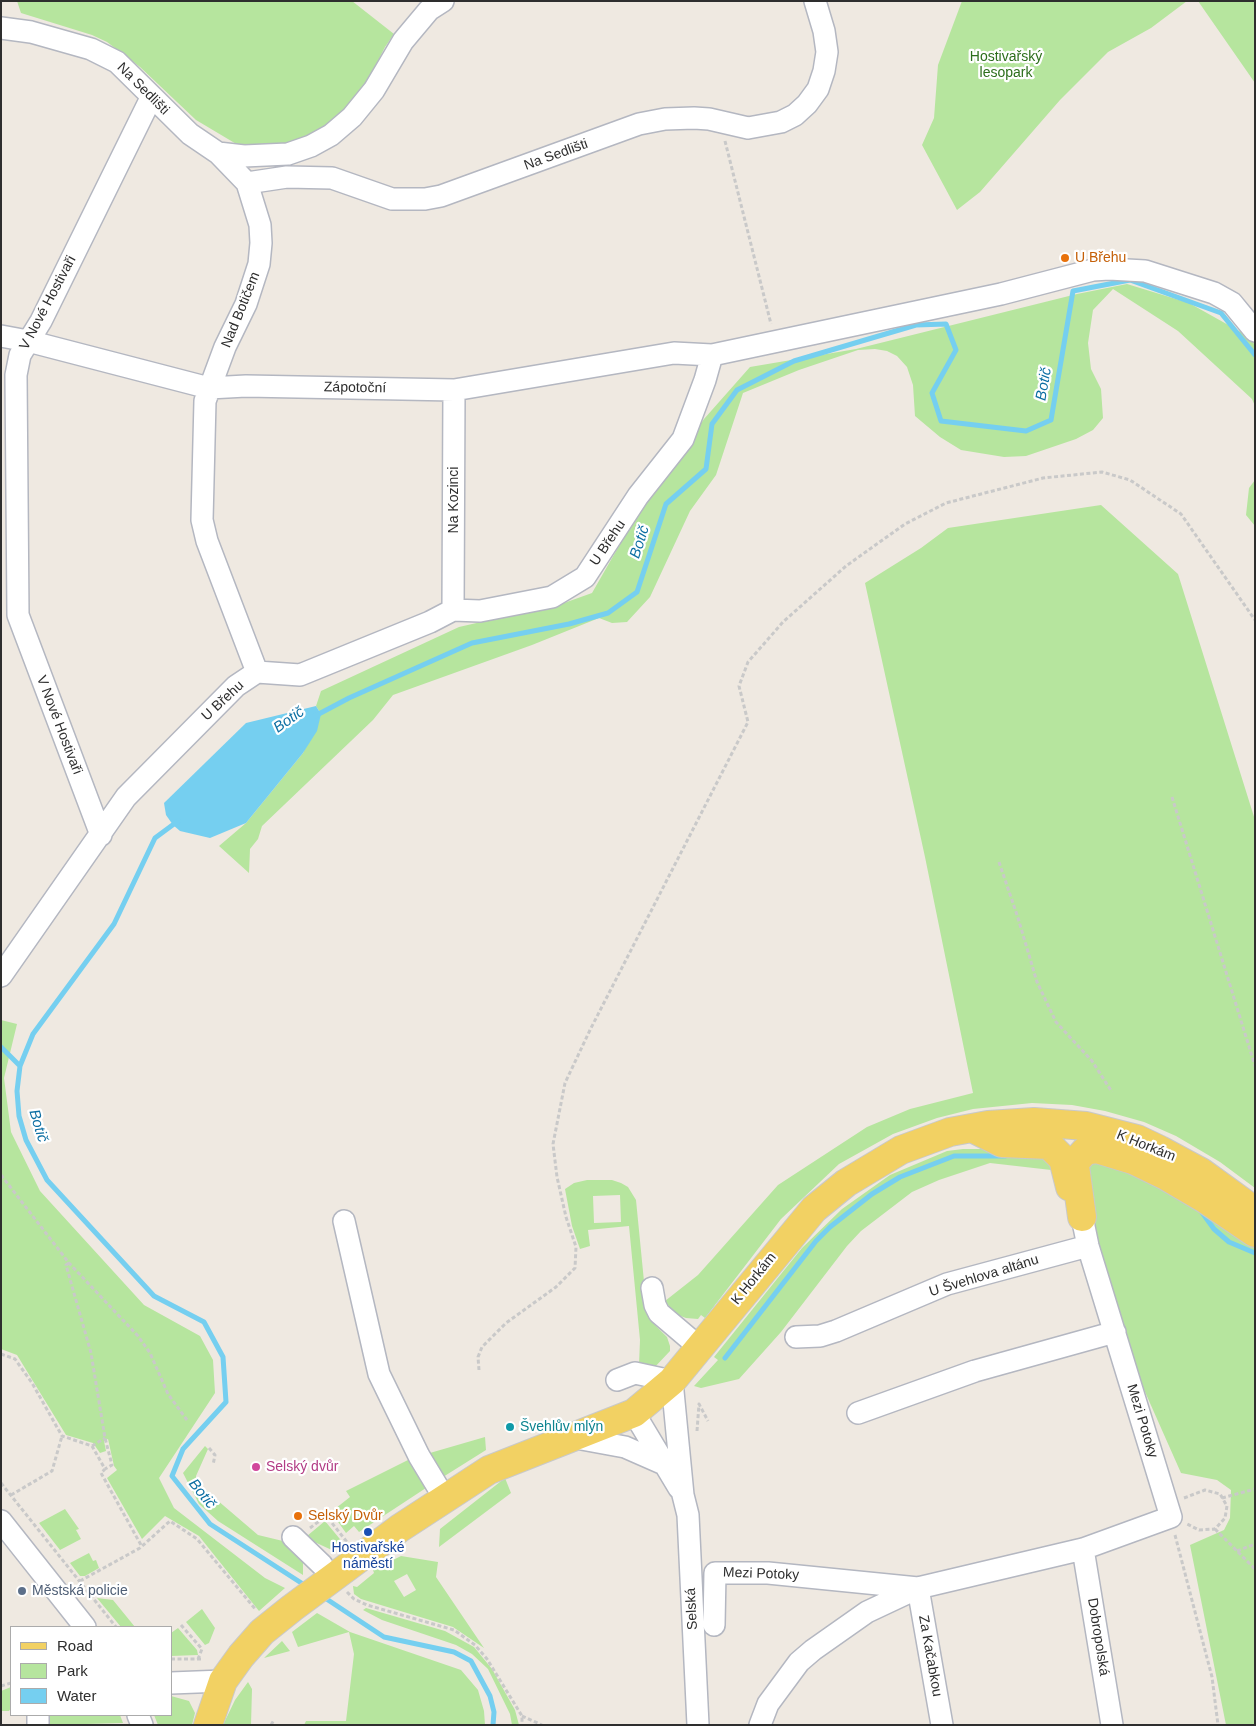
<!DOCTYPE html>
<meta charset="utf-8">
<style>
body{margin:0}
#map{position:relative;width:1256px;height:1726px;overflow:hidden;background:#efe9e1;font-family:Helvetica,sans-serif}
canvas{display:block}
.frame{position:absolute;inset:0;border:2px solid #2e2e2e;pointer-events:none}
.legend{position:absolute;left:10px;top:1626px;width:162px;height:90px;box-sizing:border-box;background:#fff;border:1px solid #ababab;margin:0;padding:6px 9px;list-style:none;font-size:15px;color:#2e2e2e}
.legend li{display:flex;align-items:center;gap:10px;height:25px}
.legend b{width:25px;border:1px solid #ababab}
</style>
<div id="map">
<canvas width="1256" height="1726"></canvas>
<div class="frame"></div>
<ul class="legend">
<li><b style="height:6px;background:#f2d163"></b>Road</li>
<li><b style="height:14px;background:#b6e59e"></b>Park</li>
<li><b style="height:14px;background:#75cff0"></b>Water</li>
</ul>
</div>
<script>
const c = document.querySelector('canvas').getContext('2d');
c.lineJoin = 'round';
function fill(path, color) {
  c.fillStyle = color;
  c.fill(path, 'evenodd');
}
function shape(rows) {
  const path = new Path2D();
  for (const r of rows) {
    path.moveTo(r[0], r[1]);
    for (let i = 2; i < r.length; i += 2) path.lineTo(r[i], r[i + 1]);
  }
  return path;
}
function strokePath(path, color, width, dash) {
  c.strokeStyle = color;
  c.lineWidth = width;
  c.lineCap = dash ? 'butt' : 'round';
  c.setLineDash(dash || []);
  c.stroke(path);
}
function label(font, color, halo, rows, align = 'center') {
  c.font = font + ' Helvetica,sans-serif';
  c.lineWidth = 4.5;
  c.setLineDash([]);
  c.textBaseline = 'middle';
  c.strokeStyle = halo;
  c.fillStyle = color;
  for (const [text, x, y, turn = 0] of rows) {
    c.save();
    c.translate(x, y);
    c.rotate((+turn || 0) * Math.PI / 180);
    c.textAlign = isNaN(turn) ? turn : align;
    if (halo) c.strokeText(text, 0, 0);
    c.fillText(text, 0, 0);
    c.restore();
  }
}
const green = shape([
 [17,1,352,1,394,34,385,47,363,91,342,115,308,138,278,148,238,145,196,120,140,67,107,42,92,35,21,13],
 [962,1,1187,1,1151,28,1108,52,1060,100,980,192,957,210,922,145,934,118,938,65],
 [1198,1,1255,1,1255,83],
 [1127,284,1189,303,1248,336,1255,345,1255,406,1252,399,1178,331,1113,289,1093,310,1088,343,1091,369,1101,389,1103,418,1093,430,1076,439,1026,456,1004,457,961,450,940,437,915,416,913,385,907,367,897,356,887,351,875,349,858,350,799,370,743,393,716,475,690,511,650,597,627,622,612,623,599,618,532,645,393,695,373,720,262,826,258,839,250,849,249,873,219,846,246,823,303,753,321,714,316,706,321,691,459,627,564,603,592,593,635,518,704,419,750,367,856,349,1077,294],
 [1255,480,1255,526,1246,515,1249,488],
 [1101,505,1178,574,1255,820,1255,1188,1220,1162,1176,1136,1144,1122,1105,1111,1072,1105,1032,1103,973,1109,937,1118,893,1134,839,1164,781,1219,705,1318,701,1315,698,1319,686,1318,675,1314,665,1301,698,1275,778,1185,867,1127,910,1109,973,1093,925,857,865,583,921,548,948,528],
 [1,1020,17,1024,4,1078,11,1132,40,1191,144,1305,200,1336,213,1360,215,1393,159,1478,174,1508,265,1578,285,1588,259,1611,199,1536,165,1516,142,1539,107,1478,117,1470,114,1466,108,1439,104,1441,106,1451,100,1453,93,1443,66,1435,17,1355,1,1349],
 [963,1149,1039,1149,1060,1171,990,1163,939,1180,912,1192,861,1231,847,1246,781,1332,739,1379,701,1388,694,1386,718,1360,714,1357,802,1248,842,1209,890,1175,947,1151],
 [1099,1153,1255,1242,1255,1725,1226,1725,1190,1545,1224,1530,1230,1518,1231,1490,1217,1480,1181,1473,1126,1349,1114,1312,1081,1175],
 [587,1180,612,1180,621,1183,628,1187,636,1200,647,1312,653,1323,667,1337,670,1346,670,1351,653,1369,639,1365,640,1340,629,1226,588,1230,590,1246,580,1249,572,1226,565,1189,574,1183],
 [620,1195,621,1222,594,1223,593,1196],
 [485,1437,486,1450,443,1477,423,1455],
 [205,1446,208,1449,196,1476,196,1482,258,1535,287,1542,303,1559,303,1575,218,1521,199,1504,183,1473],
 [410,1459,429,1486,359,1532,354,1526,346,1533,331,1512,350,1497,346,1491],
 [505,1478,511,1493,439,1547,440,1529],
 [65,1509,79,1529,76,1530,81,1539,60,1550,39,1523],
 [325,1521,344,1544,334,1551,310,1540,307,1536],
 [89,1553,93,1561,96,1560,99,1568,85,1576,80,1576,70,1563],
 [401,1556,438,1562,436,1577,484,1648,453,1627,361,1599,354,1594,353,1586,357,1587,374,1573,373,1570],
 [407,1574,416,1590,404,1597,394,1581],
 [97,1598,113,1600,135,1627,121,1627],
 [366,1608,445,1631,474,1647,492,1669,515,1710,519,1725,512,1725,510,1714,488,1669,472,1654,456,1645,382,1620,363,1610],
 [202,1609,215,1628,209,1643,205,1645,186,1622],
 [317,1613,350,1632,461,1670,478,1690,484,1711,485,1725,304,1725,306,1721,346,1721,354,1654,349,1632,298,1647,292,1632],
 [178,1628,197,1650,198,1655,171,1656,171,1633],
 [282,1641,290,1651,264,1658],
 [248,1682,252,1689,251,1725,223,1725,235,1700],
 [11,1687,11,1708,9,1711,1,1711,1,1691],
 [171,1696,189,1701,195,1713,192,1725,158,1725,154,1715,171,1715],
 [46,1715,120,1715,123,1723,50,1725]
]);
const water = shape([
 [316,706,321,714,317,731,303,753,246,823,210,838,180,831,173,825,166,815,164,803,246,723]
]);
const stream = shape([
 [315,716,349,698,472,643,569,624,608,613,637,592,666,504,706,469,712,424,737,390,794,361,916,325,946,324,956,350,932,393,941,421,1026,431,1051,420,1073,291,1130,280,1221,313,1255,355],
 [178,821,155,838,114,924,33,1034,20,1066,17,1091,19,1116,26,1140,47,1180,154,1296,204,1322,223,1357,226,1402,183,1449,172,1476,210,1524,306,1586],
 [1,1047,20,1066],
 [1201,1211,1214,1229,1229,1242,1255,1253],
 [725,1358,816,1241,830,1227,872,1194,900,1177,954,1156,1005,1156],
 [322,1596,384,1637,454,1652,471,1661,490,1696,494,1712,493,1725]
]);
const path = shape([
 [725,141,771,324],
 [1172,797,1255,1066],
 [999,862,1018,918,1037,982,1056,1022,1092,1061,1112,1092],
 [1,1175,69,1263,138,1336,150,1353,168,1394,187,1420],
 [69,1263,66,1265,91,1353,105,1438,112,1465,105,1469],
 [1,1354,15,1359,32,1383,62,1436,92,1446,105,1469,101,1473,141,1545],
 [479,1370,478,1357,482,1347,506,1323,556,1287,575,1268,576,1247,566,1217,557,1177,553,1144,565,1083,590,1030,748,722,739,686,748,662,783,622,846,566,905,524,946,503,1043,478,1102,472,1130,480,1181,514,1255,620],
 [697,1431,699,1404,708,1421],
 [92,1446,105,1438],
 [209,1448,215,1455,213,1465],
 [1,1483,116,1627],
 [11,1495,52,1471,62,1436],
 [1184,1498,1205,1490,1220,1494,1227,1506,1225,1518,1215,1529,1199,1530,1187,1524],
 [1222,1498,1255,1489],
 [324,1513,347,1542],
 [310,1528,326,1516],
 [1215,1529,1255,1569],
 [1175,1535,1212,1677,1218,1725],
 [1237,1551,1255,1544],
 [80,1581,140,1548,170,1521,197,1539,256,1610],
 [347,1592,354,1599,367,1605,454,1630,475,1645,487,1659,522,1716,522,1725],
 [181,1625,202,1649,198,1659],
 [171,1659,201,1659],
 [1,1686,11,1683],
 [522,1716,542,1725],
 [271,1725,274,1720]
]);
const minor = shape([
 [1,28,31,32,91,49,117,62,190,134,218,153,247,183,260,225,261,243,259,264,246,304,225,347,205,401,202,520,207,541,257,672],
 [218,153,244,156,288,154,311,146,331,135,352,117,374,90,403,41,429,10,443,1],
 [247,183,287,177,332,178,392,199,425,199,441,196,639,124,665,119,694,118,709,119,748,128,781,122,795,115,807,104,818,89,824,71,827,52,824,31,815,1],
 [1,336,28,341,209,388,246,386,454,390,674,353,712,355,1001,294,1093,270,1109,269,1145,271,1214,293,1232,303,1255,331],
 [453,610,454,390],
 [101,835,18,615,16,375,20,355,41,321,151,98],
 [1,976,126,797,236,686,257,672,300,675,430,622,453,610,480,611,552,597,585,577,638,496,683,439,705,380,712,355],
 [344,1221,379,1374,419,1456,445,1499],
 [652,1288,655,1305,659,1313,699,1347],
 [796,1337,820,1336,836,1331,947,1284,1088,1246],
 [617,1380,635,1373,672,1381,683,1495,688,1515,698,1725],
 [634,1413,679,1488],
 [858,1413,975,1371,1115,1332],
 [576,1438,625,1447,666,1465],
 [1,1521,85,1627],
 [293,1537,322,1565],
 [1083,1549,1112,1725],
 [918,1588,942,1725],
 [714,1625,715,1573,768,1573,918,1588],
 [171,1683,223,1681],
 [138,1715,142,1725],
 [38,1725,38,1716],
 [760,1725,768,1704,799,1662,813,1650,867,1612,918,1588,1083,1549,1171,1517,1088,1246,1082,1217]
]);
const major = shape([
 [972,1128,1002,1143,1049,1145,1063,1159,1070,1187],
 [1082,1217,1075,1166,1077,1160,1085,1151,1097,1149,1133,1160,1166,1176,1205,1199,1255,1233],
 [208,1725,223,1681,241,1656,262,1632,292,1608,400,1528,489,1470,634,1413,672,1381,814,1209,846,1183,901,1150,950,1132,988,1125,1034,1122,1086,1126,1137,1139,1160,1150,1201,1172,1255,1211]
]);
const markers = [
 [1065,258,5,"#e8710a"],
 [510,1427,5,"#0f9aa8"],
 [256,1467,5,"#d1479c"],
 [298,1516,5,"#e8710a"],
 [368,1532,5,"#1a4fb4"],
 [22,1591,5,"#5c6f8a"]
];
const parkNames = [
 ["Hostivařský",1006,57],
 ["lesopark",1006,73]
];
const streetNames = [
 ["Na Sedlišti",143,89,45],
 ["Na Sedlišti",556,155,-20],
 ["V Nové Hostivaři",48,303,-62],
 ["Nad Botičem",241,310,-68],
 ["Zápotoční",355,388,1],
 ["Na Kozinci",454,500,-90],
 ["U Břehu",608,543,-56],
 ["U Břehu",223,701,-43],
 ["V Nové Hostivaři",59,725,69],
 ["K Horkám",1146,1146,22],
 ["U Švehlova altánu",984,1276,-17],
 ["K Horkám",754,1279,-51],
 ["Mezi Potoky",1142,1421,73],
 ["Mezi Potoky",761,1574,2],
 ["Selská",692,1609,-93],
 ["Dobropolská",1098,1637,81],
 ["Za Kačabkou",930,1656,80]
];
const foodNames = [
 ["U Břehu",1075,258],
 ["Selský Dvůr",308,1516]
];
const cultureNames = [
 ["Švehlův mlýn",520,1427]
];
const hotelNames = [
 ["Selský dvůr",266,1467]
];
const transitNames = [
 ["Hostivařské",368,1548],
 ["náměstí",368,1564]
];
const serviceNames = [
 ["Městská policie",32,1591]
];
const waterNames = [
 ["Botič",1044,384,-80],
 ["Botič",640,542,-72],
 ["Botič",289,720,-35],
 ["Botič",38,1126,73],
 ["Botič",202,1494,51]
];
fill(green, '#b6e59e');
fill(water, '#75cff0');
strokePath(stream, '#75cff0', 5);
strokePath(minor, '#b4b7c1', 24);
strokePath(major, '#c9c9c9', 30);
strokePath(path, '#c9c9c9', 3, [4, 2.5]);
strokePath(minor, '#fff', 21);
strokePath(major, '#f2d163', 28);
for (const [x, y, r, color] of markers) {
  const dot = new Path2D();
  dot.arc(x, y, r, 0, 2 * Math.PI);
  c.fillStyle = color;
  c.fill(dot);
  strokePath(dot, '#fff', 2);
}
label('14px', '#2c6e1b', '#fff', parkNames);
label('14px', '#2e2e2e', '#fff', streetNames);
label('14px', '#c56008', '#fff', foodNames, 'left');
label('14px', '#0d838f', '#fff', cultureNames, 'left');
label('14px', '#b23c85', '#fff', hotelNames, 'left');
label('14px', '#164399', '#fff', transitNames);
label('14px', '#4e5e75', '#fff', serviceNames, 'left');
label('italic 15px', '#0d6fa3', '#fff', waterNames);
</script>
